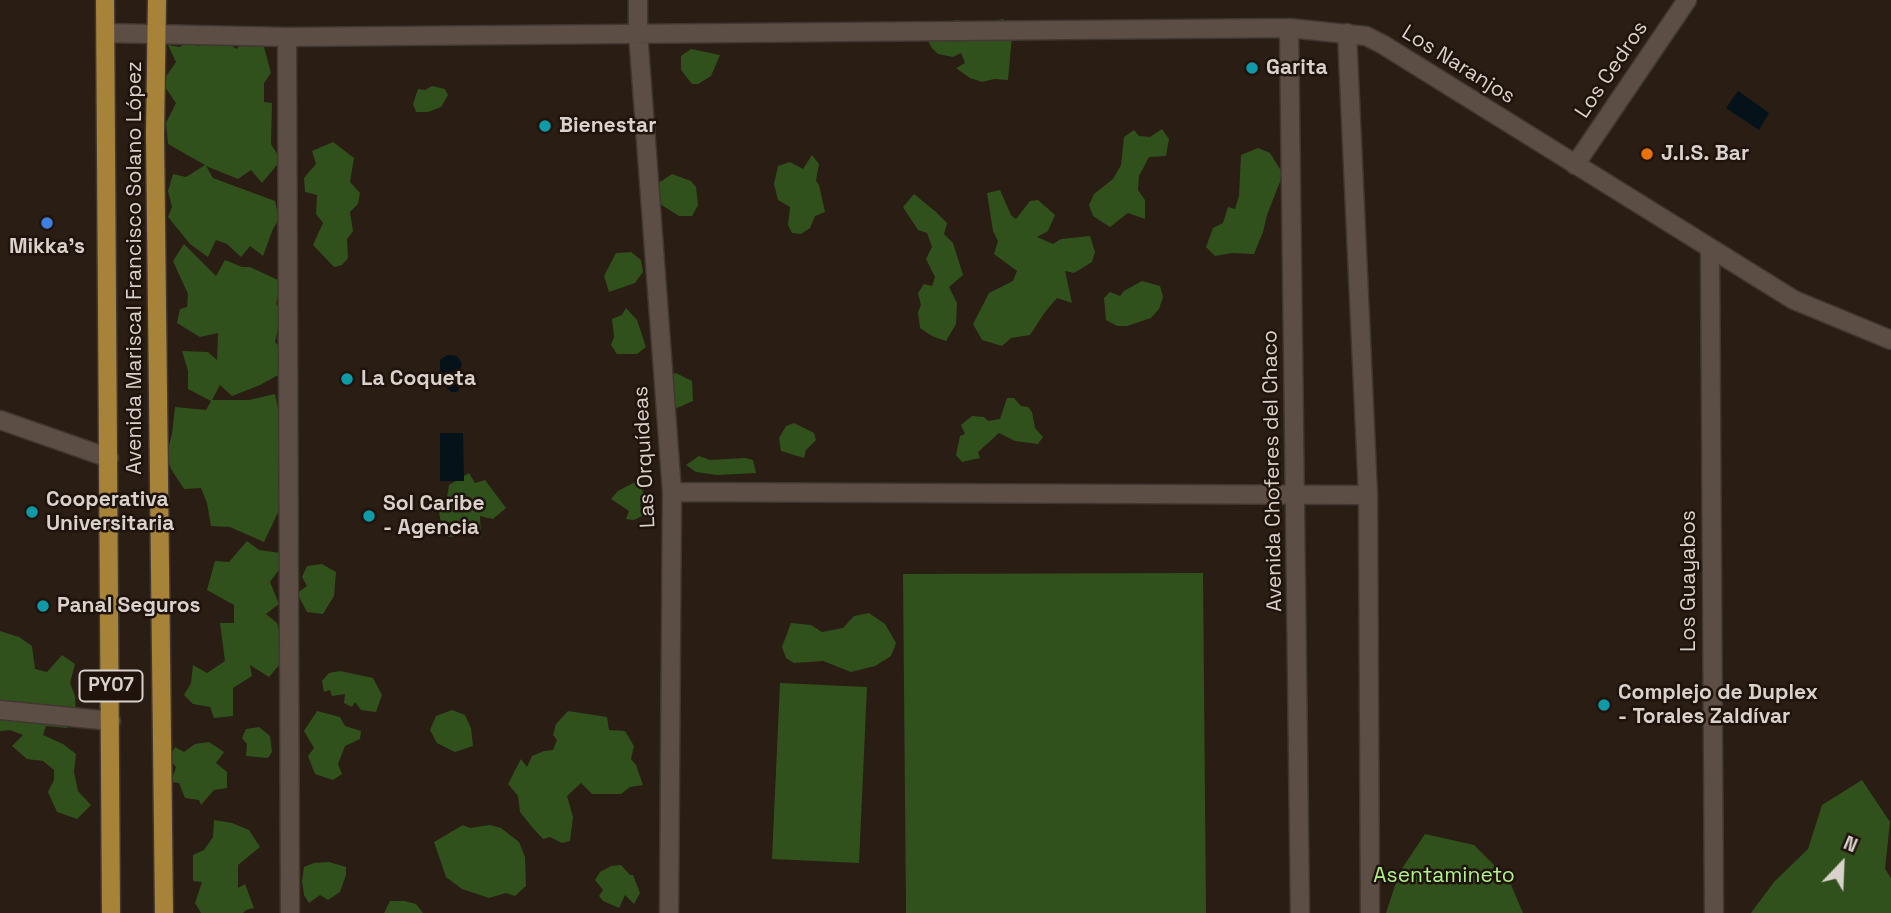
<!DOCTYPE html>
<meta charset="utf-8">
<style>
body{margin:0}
#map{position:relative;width:1891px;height:913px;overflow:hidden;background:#291d14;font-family:"Space Grotesk",sans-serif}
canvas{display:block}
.north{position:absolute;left:1807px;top:829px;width:70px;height:70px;-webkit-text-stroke:5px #1f130b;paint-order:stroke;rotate:23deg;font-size:19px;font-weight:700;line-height:28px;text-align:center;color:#d9d1cb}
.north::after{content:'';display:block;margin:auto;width:24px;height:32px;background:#d9d1cb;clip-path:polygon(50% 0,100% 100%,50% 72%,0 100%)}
</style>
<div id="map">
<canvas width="1891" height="913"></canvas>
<div class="north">N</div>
</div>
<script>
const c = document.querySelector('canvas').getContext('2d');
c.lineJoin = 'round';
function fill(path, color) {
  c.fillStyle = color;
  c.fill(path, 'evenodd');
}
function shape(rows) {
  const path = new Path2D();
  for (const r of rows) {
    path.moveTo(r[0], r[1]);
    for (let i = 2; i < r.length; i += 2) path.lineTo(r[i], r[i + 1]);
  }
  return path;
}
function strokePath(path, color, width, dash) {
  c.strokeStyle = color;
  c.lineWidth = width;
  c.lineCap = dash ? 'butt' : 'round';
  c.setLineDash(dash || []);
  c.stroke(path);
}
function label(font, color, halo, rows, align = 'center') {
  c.font = font + ' "Space Grotesk",sans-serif';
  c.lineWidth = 5;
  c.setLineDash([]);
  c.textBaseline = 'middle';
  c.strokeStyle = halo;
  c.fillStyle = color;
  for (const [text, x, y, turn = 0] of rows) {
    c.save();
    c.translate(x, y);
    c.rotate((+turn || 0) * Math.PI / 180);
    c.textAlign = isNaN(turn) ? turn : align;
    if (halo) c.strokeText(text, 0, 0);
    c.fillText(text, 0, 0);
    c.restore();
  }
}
const green = shape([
 [1003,19,1012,36,1008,80,994,79,982,82,970,78,956,68,965,63,961,53,953,57,938,54,932,48,924,34,956,20,980,24],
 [217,38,237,49,242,42,264,47,271,73,264,83,264,102,272,103,271,144,281,160,262,183,251,170,238,179,206,166,213,178,275,201,279,219,273,229,263,256,250,246,241,257,227,244,216,240,208,257,190,244,168,217,172,207,168,191,173,174,186,177,205,165,168,144,166,123,176,103,165,87,165,78,176,62,168,45,180,47,187,40,198,46],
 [691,49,720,55,711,76,698,84,692,84,681,70,681,56],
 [432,86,445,89,448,95,441,107,428,112,416,112,413,104,418,89,425,90],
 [1162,129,1169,139,1166,156,1149,157,1139,176,1138,190,1145,200,1145,219,1128,213,1110,227,1093,216,1089,205,1094,194,1113,179,1121,165,1124,137,1134,130,1139,136,1150,137],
 [333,142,354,158,350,182,360,193,358,204,350,212,353,231,347,239,348,258,342,265,334,267,313,245,323,223,316,214,317,195,305,192,304,178,316,164,312,151],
 [1258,148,1270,153,1283,174,1267,215,1263,232,1254,254,1232,253,1215,256,1206,247,1213,228,1223,223,1228,207,1235,209,1239,196,1241,155],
 [812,155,819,164,816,181,819,185,825,212,815,216,810,228,801,234,792,233,788,225,790,207,778,200,774,184,778,166,790,162,803,169],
 [672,174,691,181,696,187,698,205,692,216,679,216,660,204,657,184],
 [1000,190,1011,215,1016,219,1030,201,1038,200,1055,215,1048,231,1037,237,1053,244,1061,239,1090,236,1095,252,1092,262,1074,273,1065,271,1072,303,1057,298,1045,312,1030,335,1011,338,1002,346,982,340,973,324,989,293,1013,281,1017,271,994,254,998,241,993,231,987,193],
 [914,194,936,212,947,223,944,234,953,243,963,275,949,287,957,303,956,324,946,341,932,336,920,328,918,312,921,305,918,293,924,284,932,286,935,277,926,259,932,247,927,233,918,230,903,207],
 [184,244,216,276,225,260,242,267,250,267,278,280,279,293,276,304,282,311,275,342,288,357,282,373,260,385,232,396,220,385,212,400,249,400,275,394,279,413,289,424,281,459,279,484,282,504,264,542,230,527,211,526,207,503,201,488,184,489,171,469,166,456,172,434,175,407,206,410,211,401,188,389,188,371,182,351,208,352,217,360,218,333,200,337,177,323,180,309,187,307,188,294,173,261],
 [631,252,641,260,643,272,635,283,609,292,604,276,616,253],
 [1142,281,1160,286,1163,297,1159,309,1151,318,1127,326,1117,326,1106,320,1104,298,1110,292,1120,296,1124,291],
 [626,308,637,320,646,347,637,354,617,354,611,345,614,337,612,319,622,315],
 [676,373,692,381,693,401,677,408,667,406,665,378],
 [1007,398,1014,398,1021,406,1028,407,1032,412,1035,428,1043,437,1038,444,1015,441,999,433,978,452,980,458,962,462,956,455,960,436,965,434,961,425,972,416,984,417,988,421,1000,419],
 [794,423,814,433,816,440,806,450,804,458,781,451,779,438,786,426],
 [699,456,710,460,745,458,753,460,756,473,717,475,696,472,686,465],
 [469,473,475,483,485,480,506,508,493,519,480,516,481,537,465,526,469,534,448,537,442,529,439,512,446,503,449,485],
 [635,482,642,488,644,497,640,505,644,515,634,520,626,519,629,511,611,499,618,491],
 [247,541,259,550,281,553,281,567,270,582,279,604,266,614,277,623,282,639,280,664,269,677,250,665,252,676,233,688,233,716,214,718,210,707,193,704,184,695,191,683,193,665,207,673,225,661,220,623,234,623,234,605,207,590,215,561,229,562],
 [322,564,336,572,334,596,323,614,307,612,297,593,307,586,302,577,307,566],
 [1203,573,1206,913,906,913,903,574],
 [869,613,885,624,896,643,891,656,875,666,851,672,823,661,794,663,786,658,782,647,791,623,811,625,822,632,843,628,854,616],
 [0,631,19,637,32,646,35,669,47,672,62,655,75,664,70,683,75,696,76,718,67,728,46,726,43,735,63,744,76,754,74,772,78,791,91,805,77,819,57,812,48,792,54,780,54,770,43,761,27,759,12,746,23,735,10,730,0,731],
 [340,671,373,678,382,695,376,712,361,710,355,702,352,707,344,703,345,694,332,696,330,690,324,692,322,681,329,673],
 [780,683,867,687,859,863,772,859],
 [452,710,465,715,471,728,473,746,455,752,437,743,430,730,436,716],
 [317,711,340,717,345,726,361,731,360,739,345,746,338,764,342,774,333,780,315,774,308,756,314,748,304,731],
 [568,711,607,717,609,730,625,731,634,746,631,759,636,765,643,785,630,787,621,794,592,794,581,783,567,796,573,817,570,841,562,843,550,837,543,839,532,827,520,812,518,796,508,784,521,759,527,767,532,756,544,751,553,750,557,740,553,735,556,724],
 [259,727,270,736,272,752,268,758,246,756,247,744,242,738,246,729],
 [209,742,224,752,216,763,227,772,227,788,214,790,201,805,199,800,185,798,179,783,171,782,176,767,169,759,175,747,184,752,195,744],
 [1862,780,1890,822,1885,869,1891,878,1891,913,1751,913,1774,882,1808,849,1822,805],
 [214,820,232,823,249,830,260,847,238,865,238,888,245,884,254,908,246,910,243,913,201,913,195,903,202,882,193,881,193,855,204,850,213,837],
 [463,825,470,828,490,825,501,828,519,842,525,857,526,886,515,896,506,893,489,898,462,889,446,877,434,842],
 [1425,834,1474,845,1509,880,1523,913,1386,913,1399,873],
 [329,862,346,867,346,875,340,892,328,900,320,895,309,903,304,895,302,881,304,867,314,863],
 [621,865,630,875,633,875,640,893,634,904,625,895,619,908,603,901,599,896,603,890,595,880,600,872,611,866],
 [390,901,405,901,416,904,423,913,384,913]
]);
const water = shape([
 [1738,91,1769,113,1759,130,1726,108],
 [447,355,457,356,462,364,460,369,464,381,457,392,451,392,440,381,440,360],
 [440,433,463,433,464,481,440,481]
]);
const minor = shape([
 [638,0,638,33,672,492,669,913],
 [1289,28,1300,913],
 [106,33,287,37,1289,28,1366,36,1382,44,1794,300,1891,340],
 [1347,33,1368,495,1370,913],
 [287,37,290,913],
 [1575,165,1687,0],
 [1710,249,1714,913],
 [0,420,109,458],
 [672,492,1368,495],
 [0,710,111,721]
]);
const major = shape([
 [105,0,111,913],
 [157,0,155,134,164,913]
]);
const markers = [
 [1252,68,7,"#0f9aa8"],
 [545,126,7,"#0f9aa8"],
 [1647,154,7,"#e8710a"],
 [47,223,7,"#3f7fe0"],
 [347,379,7,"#0f9aa8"],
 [32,512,7,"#0f9aa8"],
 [369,516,7,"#0f9aa8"],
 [43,606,7,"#0f9aa8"],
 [1604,705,7,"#0f9aa8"]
];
const shields = [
 [111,686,63]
];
const shieldNames = [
 ["PY07",111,686]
];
const streetNames = [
 ["Los Naranjos",1458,65,32],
 ["Los Cedros",1612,70,-56],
 ["Avenida Mariscal Francisco Solano López",135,268,-90],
 ["Las Orquídeas",645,457,-93],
 ["Avenida Choferes del Chaco",1273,471,-91],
 ["Los Guayabos",1689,581,-90]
];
const poiNames = [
 ["Garita",1266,68],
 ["Bienestar",559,126],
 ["J.I.S. Bar",1661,154],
 ["Mikka's",47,247,"center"],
 ["La Coqueta",361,379],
 ["Cooperativa",46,500],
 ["Universitaria",46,524],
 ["Sol Caribe",383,504],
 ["- Agencia",383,528],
 ["Panal Seguros",57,606],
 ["Complejo de Duplex",1618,693],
 ["- Torales Zaldívar",1618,717]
];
const parkNames = [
 ["Asentamineto",1444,876]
];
fill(green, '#31511c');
fill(water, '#05121a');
strokePath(minor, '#413732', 21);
strokePath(major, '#413732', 21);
strokePath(minor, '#5d4e45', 18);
strokePath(major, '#a68338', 18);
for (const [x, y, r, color] of markers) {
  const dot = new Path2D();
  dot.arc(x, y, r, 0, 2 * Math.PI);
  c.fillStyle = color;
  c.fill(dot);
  strokePath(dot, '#1f130b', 2.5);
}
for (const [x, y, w] of shields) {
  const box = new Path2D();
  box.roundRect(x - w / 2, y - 15.5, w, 31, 5);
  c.fillStyle = '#1f130b';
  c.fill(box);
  strokePath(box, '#d9d1cb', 2);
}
label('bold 19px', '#d9d1cb', null, shieldNames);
label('21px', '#d9d1cb', '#1f130b', streetNames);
label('bold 21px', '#d9d1cb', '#1f130b', poiNames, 'left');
label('21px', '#aef486', '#1f130b', parkNames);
</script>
